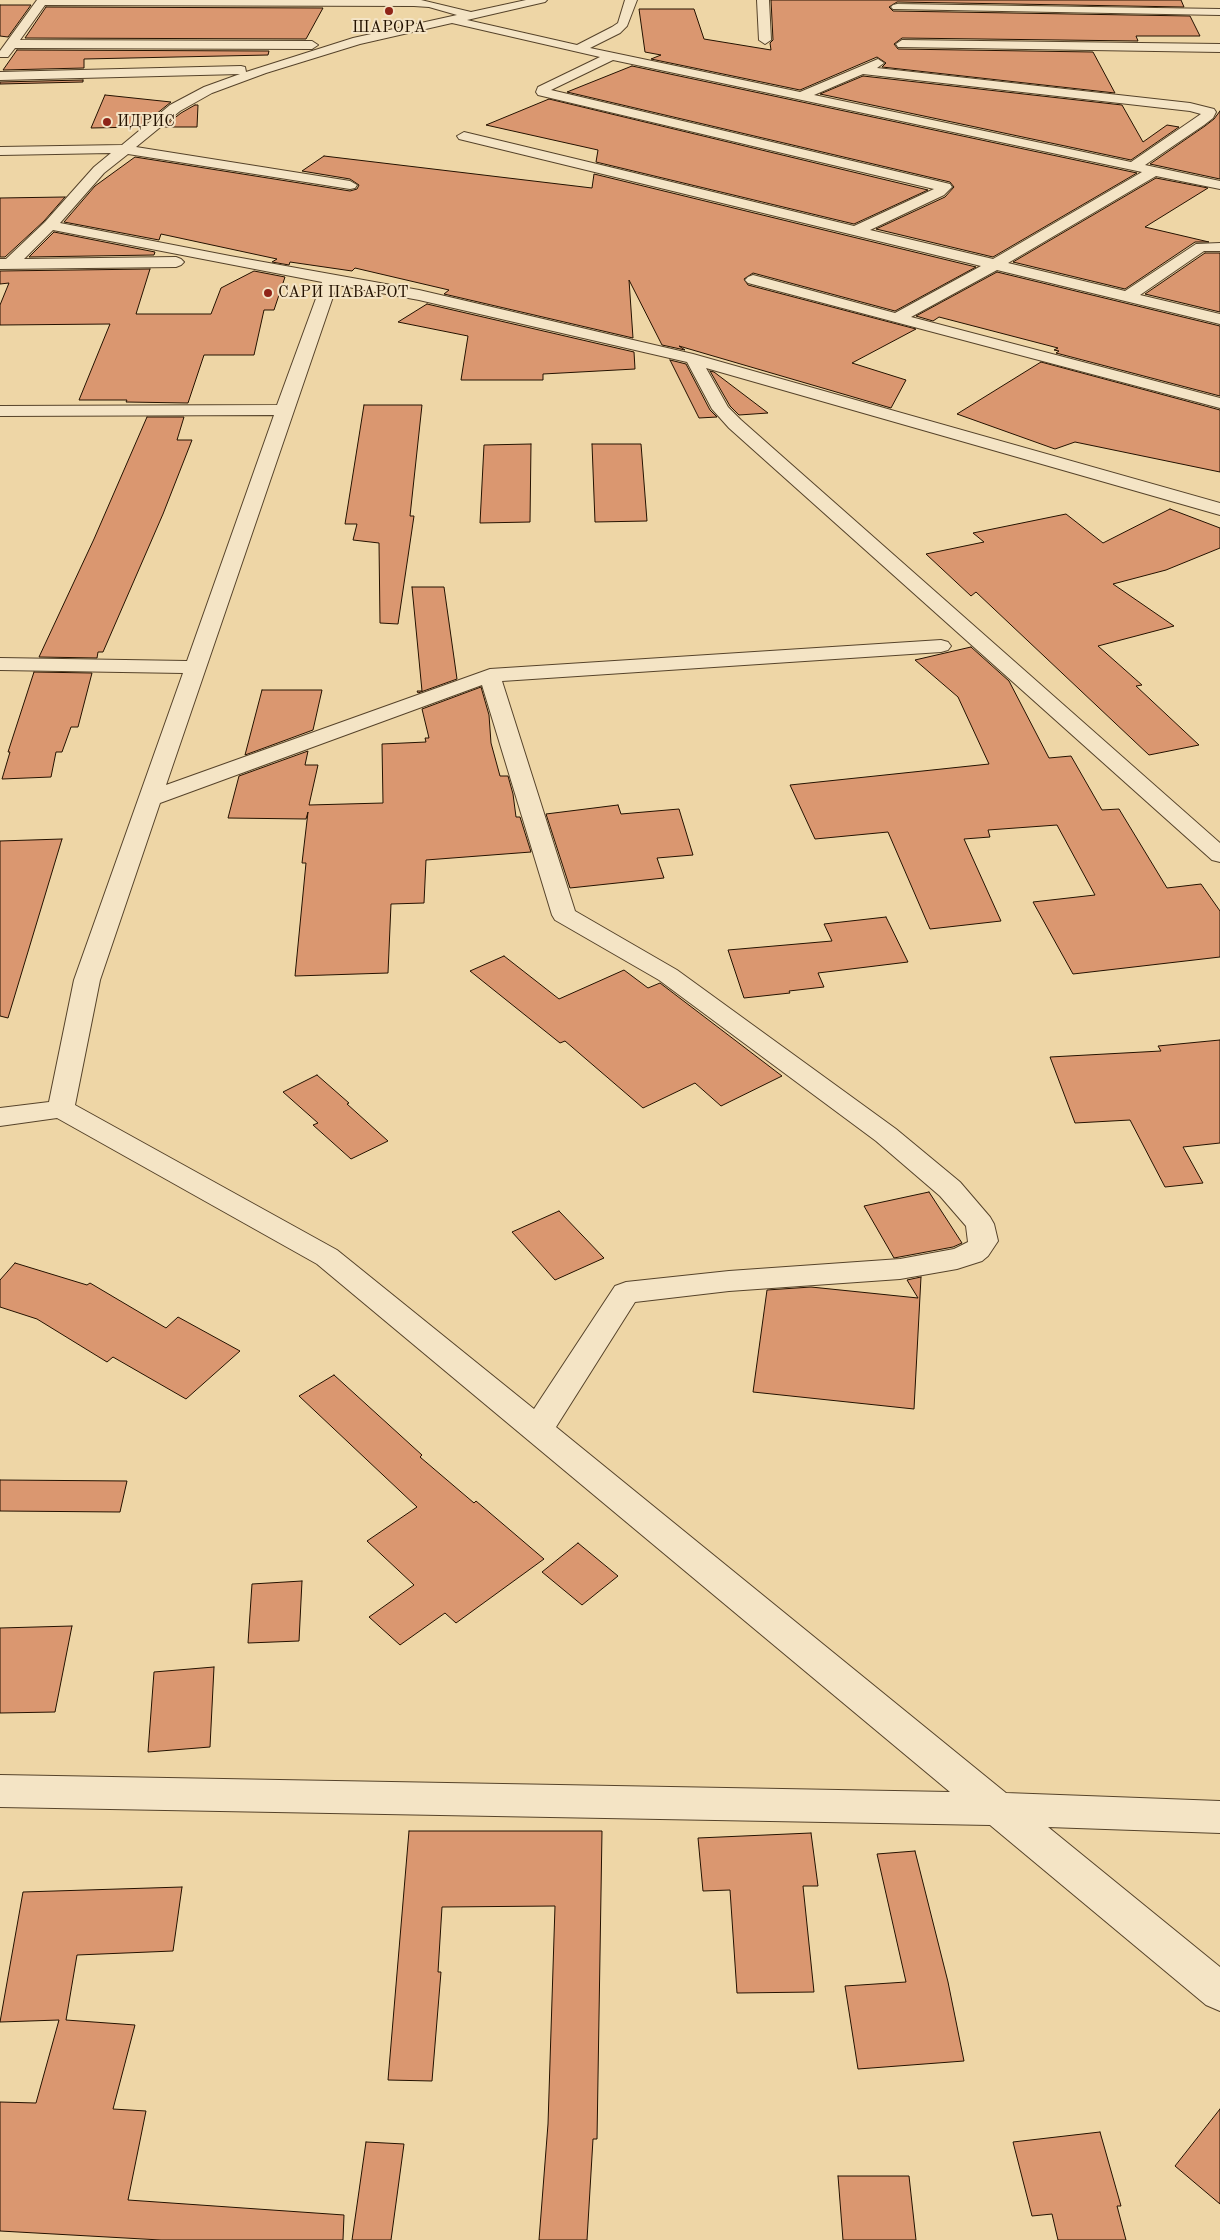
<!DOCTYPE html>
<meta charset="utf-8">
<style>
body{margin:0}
canvas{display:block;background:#eed6a6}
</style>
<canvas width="1220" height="2240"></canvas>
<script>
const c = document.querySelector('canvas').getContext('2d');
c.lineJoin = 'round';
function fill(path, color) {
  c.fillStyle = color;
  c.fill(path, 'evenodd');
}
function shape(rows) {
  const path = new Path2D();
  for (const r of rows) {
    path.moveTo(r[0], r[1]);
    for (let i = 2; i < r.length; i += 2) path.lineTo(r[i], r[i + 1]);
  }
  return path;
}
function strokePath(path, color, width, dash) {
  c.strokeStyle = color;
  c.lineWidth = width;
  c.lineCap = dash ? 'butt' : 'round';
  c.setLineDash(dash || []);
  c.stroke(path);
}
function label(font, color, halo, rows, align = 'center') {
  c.font = font + ' "Old Standard TT",serif';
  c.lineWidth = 4;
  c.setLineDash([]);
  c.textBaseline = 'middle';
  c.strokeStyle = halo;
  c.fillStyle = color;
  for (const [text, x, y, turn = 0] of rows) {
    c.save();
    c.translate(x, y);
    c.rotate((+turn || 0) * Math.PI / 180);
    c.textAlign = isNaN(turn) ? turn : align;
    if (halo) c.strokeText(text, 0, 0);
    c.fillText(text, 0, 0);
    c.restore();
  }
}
const building = shape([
 [771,0,1181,0,1184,7,897,2,889,7,893,11,1190,16,1200,36,1136,36,1138,41,902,38,894,44,898,49,1093,52,1115,93,882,67,886,63,877,57,800,90,651,59,661,55,645,52,639,9,694,9,704,39,771,50,770,43,773,40,771,0],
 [0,5,31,5,8,37,0,36,0,5],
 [46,7,323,8,306,39,25,38,46,7],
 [17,50,269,51,268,55,84,59,84,68,3,70,17,50],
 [632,66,1137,173,993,257,876,229,945,197,954,187,950,182,567,92,632,66],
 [863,76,1122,105,1143,142,1167,125,1179,127,1131,160,820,94,863,76],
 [83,80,83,82,0,84,0,82,83,80],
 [105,95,171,102,140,127,91,128,105,95],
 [549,99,928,190,854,224,596,162,598,150,486,125,549,99],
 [195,105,198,105,197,127,163,127,181,113,195,105],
 [1220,111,1220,179,1150,164,1205,126,1214,119,1220,111],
 [324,156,592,188,594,174,976,267,895,311,753,273,744,279,748,285,916,329,852,363,906,380,891,408,679,346,685,350,662,345,629,280,633,338,444,294,449,290,355,268,352,271,290,262,289,265,272,262,277,259,161,234,159,240,64,222,95,186,135,157,350,191,357,189,359,185,350,179,302,171,324,156],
 [1156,178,1208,188,1145,227,1209,242,1195,242,1125,289,1013,262,1156,178],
 [65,197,44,221,5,257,0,257,0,198,65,197],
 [54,232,155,252,154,255,29,257,54,232],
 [1205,253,1220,253,1220,312,1145,294,1205,253],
 [150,269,136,314,211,314,221,288,254,271,285,277,274,310,264,310,254,355,204,355,188,403,126,402,127,400,79,400,110,324,0,325,0,305,9,283,0,284,0,271,150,269],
 [997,272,1220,326,1220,396,1056,353,1059,351,1054,350,1058,348,939,317,933,321,916,316,997,272],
 [427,304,634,352,635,369,543,374,543,380,461,380,468,336,398,322,427,304],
 [670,360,686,364,710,410,717,417,699,418,670,360],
 [1041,362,1220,410,1220,472,1075,442,1055,449,957,414,1041,362],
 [710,371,714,372,768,413,739,415,730,406,710,371],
 [364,405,422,405,410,516,414,516,398,624,380,623,379,543,353,540,357,524,345,524,364,405],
 [147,417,184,417,177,440,192,440,163,514,103,652,98,652,97,658,39,657,94,539,147,417],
 [531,444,530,522,480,523,484,445,531,444],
 [592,444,641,444,647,521,595,522,592,444],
 [1170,509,1220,528,1220,548,1166,570,1113,584,1174,626,1098,646,1142,685,1136,686,1199,745,1149,755,976,592,971,596,926,554,984,542,973,533,1066,514,1103,543,1170,509],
 [412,587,444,587,457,679,418,693,417,691,422,691,412,587],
 [971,647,1009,681,1049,758,1071,756,1102,810,1119,809,1167,888,1201,884,1220,911,1220,957,1073,974,1033,902,1095,895,1057,825,988,830,990,837,964,839,1001,921,930,929,888,832,815,839,790,785,989,764,958,697,915,660,971,647],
 [34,672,92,673,78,727,71,727,62,752,56,752,51,777,2,779,10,752,8,752,34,672],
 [481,687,489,715,491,743,500,776,508,776,513,794,516,817,520,817,531,852,426,860,424,903,391,904,388,973,295,976,306,863,302,863,308,812,306,819,228,818,239,776,308,751,305,765,318,765,309,805,383,803,382,744,426,742,425,738,429,738,422,709,481,687],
 [262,690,322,690,313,730,245,755,262,690],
 [618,805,621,814,679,809,693,855,657,858,664,878,570,888,546,814,618,805],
 [62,839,8,1018,0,1016,0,841,62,839],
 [886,917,908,962,818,973,824,987,789,991,790,993,744,998,728,950,832,941,824,924,886,917],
 [504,956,559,999,624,970,648,988,660,983,782,1076,721,1106,695,1083,643,1108,565,1041,560,1043,470,971,504,956],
 [1220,1040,1220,1143,1183,1147,1203,1183,1165,1187,1130,1120,1075,1123,1050,1057,1161,1051,1158,1046,1220,1040],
 [317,1075,349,1103,347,1104,388,1141,351,1159,313,1125,318,1123,283,1092,317,1075],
 [929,1192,962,1243,953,1247,894,1258,864,1206,929,1192],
 [559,1211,604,1258,555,1280,512,1232,559,1211],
 [15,1263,87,1285,90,1283,166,1328,178,1317,240,1351,186,1399,113,1357,107,1362,37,1319,0,1307,0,1280,15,1263],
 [921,1277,914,1409,753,1392,767,1290,811,1287,918,1298,907,1280,921,1277],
 [334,1375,422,1455,420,1457,474,1503,476,1501,544,1559,456,1623,445,1613,400,1645,369,1617,414,1585,367,1541,417,1507,299,1396,334,1375],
 [0,1480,127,1481,120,1512,0,1511,0,1480],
 [578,1543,618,1576,582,1605,542,1572,578,1543],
 [302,1581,299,1641,248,1643,252,1584,302,1581],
 [72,1626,55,1712,0,1713,0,1628,72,1626],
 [214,1667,210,1747,148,1752,154,1672,214,1667],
 [409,1831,602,1831,597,2139,593,2139,587,2240,539,2240,548,2124,555,1906,442,1907,438,1972,441,1972,432,2081,388,2080,409,1831],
 [811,1833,818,1886,803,1886,814,1992,737,1993,730,1890,703,1891,698,1838,811,1833],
 [915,1851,948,1982,964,2061,858,2069,845,1986,906,1982,877,1854,915,1851],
 [182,1887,173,1951,77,1955,66,2020,135,2025,113,2109,146,2111,128,2200,344,2215,343,2240,161,2240,0,2231,0,2102,36,2103,59,2020,0,2022,23,1892,182,1887],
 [1220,2109,1220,2204,1175,2166,1220,2109],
 [1100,2132,1121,2206,1117,2206,1126,2240,1058,2240,1052,2214,1032,2216,1013,2142,1100,2132],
 [366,2142,404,2144,391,2240,352,2240,366,2142],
 [838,2176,909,2176,916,2240,843,2240,838,2176]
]);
const minor = shape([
 [37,0,421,0,471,12,526,0,547,0,545,2,467,20,577,45,612,27,618,23,625,0,637,0,627,26,620,33,590,48,800,92,878,59,884,63,877,68,1190,103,1214,109,1216,112,1213,118,1204,125,1145,165,1220,181,1220,189,1156,176,1008,263,1125,291,1196,244,1220,243,1220,251,1204,251,1140,295,1220,314,1220,324,997,270,911,317,1220,398,1220,408,748,283,745,280,748,277,753,275,895,313,981,266,459,139,457,136,464,132,854,226,934,189,538,95,536,92,538,87,600,57,452,23,360,44,266,73,212,93,180,111,136,147,350,181,357,185,355,188,350,189,128,154,104,173,60,223,230,256,419,290,693,354,1220,503,1220,515,706,368,728,407,741,420,1220,843,1220,862,1212,860,729,428,712,409,687,362,419,300,337,285,166,785,490,669,941,640,948,642,951,646,948,650,941,652,502,681,575,911,677,970,896,1129,960,1182,990,1217,994,1224,998,1241,988,1256,982,1261,957,1269,900,1279,729,1291,635,1302,556,1427,1006,1793,1220,1801,1220,1833,1048,1827,1220,1967,1220,2011,1206,2005,990,1825,0,1807,0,1775,950,1792,317,1264,57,1118,0,1126,0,1108,49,1102,74,980,183,673,0,670,0,658,187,661,274,415,0,416,0,406,277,405,322,282,53,230,24,259,176,257,181,259,184,262,181,265,176,267,0,269,0,259,6,259,45,222,94,167,111,153,0,155,0,147,122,145,170,105,204,87,240,74,0,80,0,72,241,66,245,67,246,72,353,38,457,15,429,7,414,6,45,5,20,40,312,41,318,45,312,49,15,48,8,57,0,57,0,51,37,0],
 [613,60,1142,172,993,259,870,230,944,195,952,187,950,184,551,90,613,60],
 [863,74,1190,111,1201,114,1131,162,814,95,863,74],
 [482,685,552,915,555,920,659,980,876,1141,940,1196,966,1226,968,1242,954,1249,900,1259,729,1271,626,1282,615,1286,534,1409,337,1250,75,1105,100,980,160,803,482,685],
 [757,0,769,0,771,40,765,44,759,40,757,0],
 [897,4,1220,9,1220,15,893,9,891,7,893,5,897,4],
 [902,40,1220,44,1220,52,898,47,896,44,902,40]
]);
const markers = [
 [389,11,5,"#8f2418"],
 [107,122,5,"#8f2418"],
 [268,293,5,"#8f2418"]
];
const farPoinames = [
 ["ШАРОРА",389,28,"center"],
 ["ИДРИС",117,122],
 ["САРИ ПАВАРОТ",278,293]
];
fill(building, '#da9770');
strokePath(building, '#241200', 1);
strokePath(minor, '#56432a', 2);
fill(minor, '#f4e4c5');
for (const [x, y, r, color] of markers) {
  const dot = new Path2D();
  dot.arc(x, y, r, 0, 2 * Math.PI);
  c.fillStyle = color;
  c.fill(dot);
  strokePath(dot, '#f4e4c5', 2);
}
label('16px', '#241200', '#f4e4c5', farPoinames, 'left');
</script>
